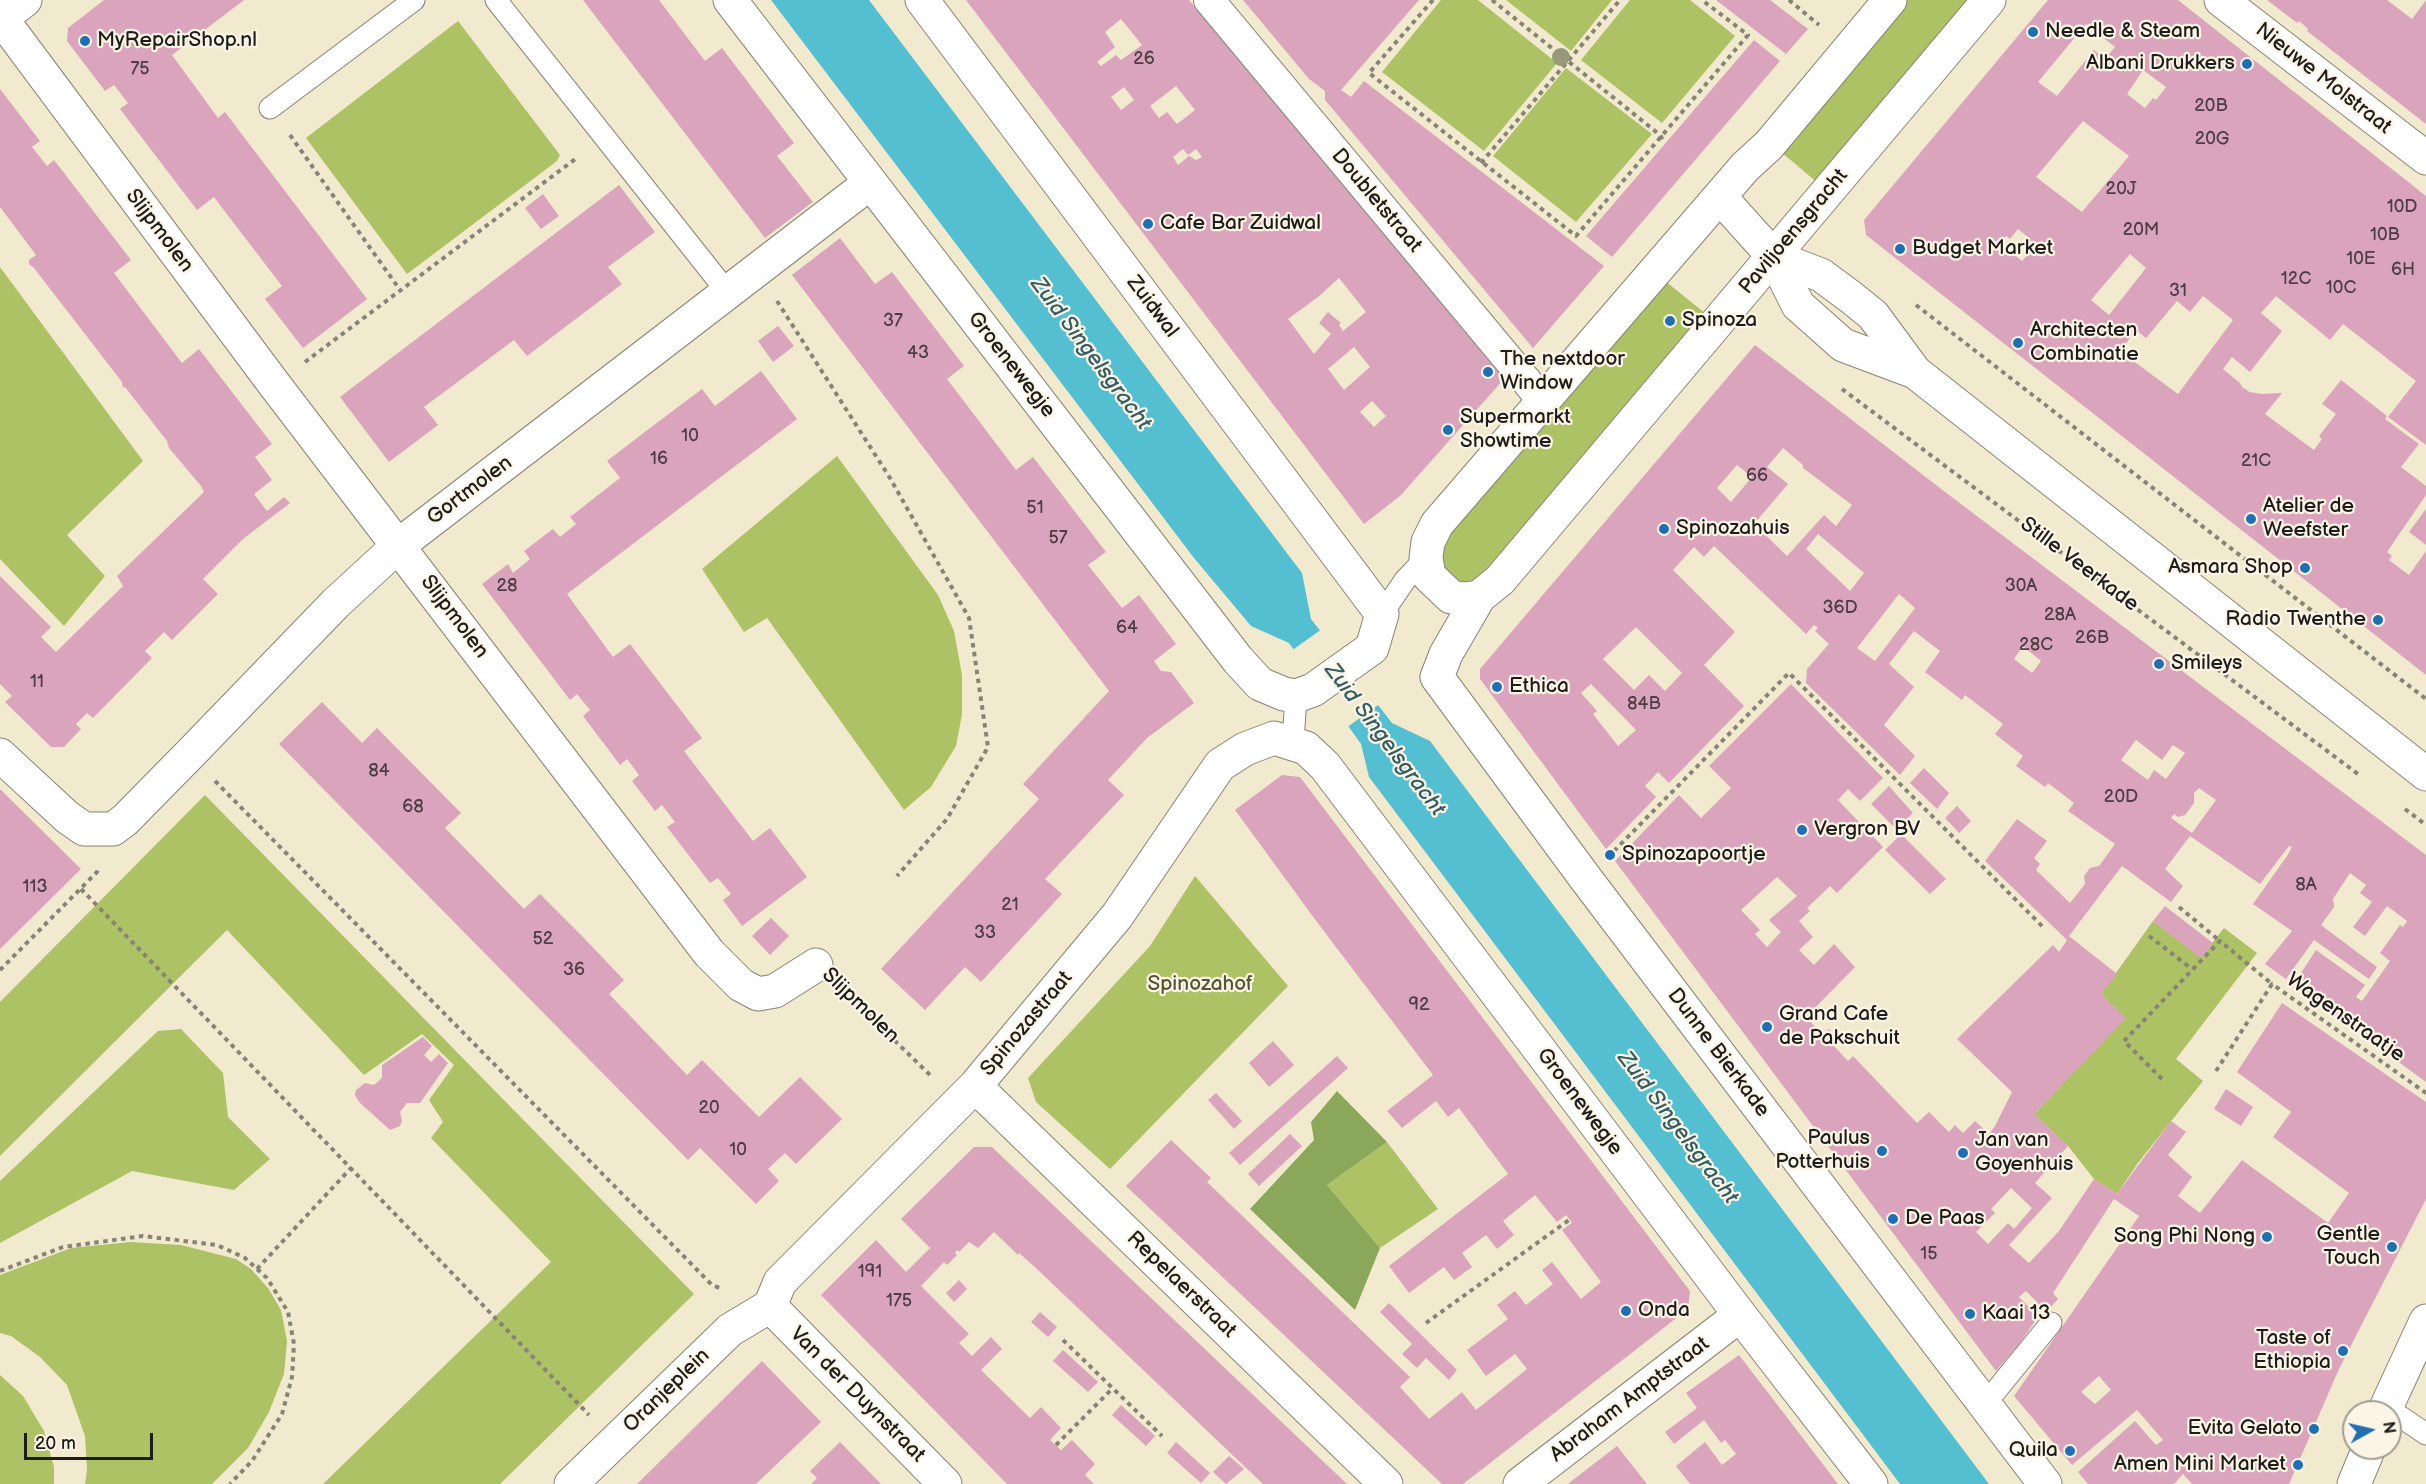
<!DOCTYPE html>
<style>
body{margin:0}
#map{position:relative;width:2426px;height:1484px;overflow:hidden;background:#f2eacf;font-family:"Balsamiq Sans",sans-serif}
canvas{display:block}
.north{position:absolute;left:2342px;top:1400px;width:60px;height:60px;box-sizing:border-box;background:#fcf5e5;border:2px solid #a29e95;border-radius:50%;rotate:82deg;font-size:16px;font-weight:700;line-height:24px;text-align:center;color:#1c1c1c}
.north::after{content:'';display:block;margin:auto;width:21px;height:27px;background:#1f6fb2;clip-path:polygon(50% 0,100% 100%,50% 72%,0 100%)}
.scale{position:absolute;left:24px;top:1433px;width:129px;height:27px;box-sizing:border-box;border:3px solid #1c1c1c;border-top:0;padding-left:8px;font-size:18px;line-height:21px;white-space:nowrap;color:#1c1c1c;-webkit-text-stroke:4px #fcf5e5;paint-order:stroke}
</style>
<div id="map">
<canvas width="2426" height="1484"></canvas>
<div class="north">N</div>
<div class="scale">20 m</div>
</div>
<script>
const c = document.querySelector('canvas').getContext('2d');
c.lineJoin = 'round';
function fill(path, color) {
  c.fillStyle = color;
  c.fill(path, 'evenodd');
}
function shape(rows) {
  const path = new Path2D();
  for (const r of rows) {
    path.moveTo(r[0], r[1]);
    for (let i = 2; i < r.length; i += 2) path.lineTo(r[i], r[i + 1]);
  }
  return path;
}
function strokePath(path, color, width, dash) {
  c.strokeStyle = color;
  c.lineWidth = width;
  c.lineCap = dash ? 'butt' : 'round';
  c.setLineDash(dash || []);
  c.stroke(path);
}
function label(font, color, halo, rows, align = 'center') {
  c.font = font + ' "Balsamiq Sans",sans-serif';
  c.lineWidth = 4.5;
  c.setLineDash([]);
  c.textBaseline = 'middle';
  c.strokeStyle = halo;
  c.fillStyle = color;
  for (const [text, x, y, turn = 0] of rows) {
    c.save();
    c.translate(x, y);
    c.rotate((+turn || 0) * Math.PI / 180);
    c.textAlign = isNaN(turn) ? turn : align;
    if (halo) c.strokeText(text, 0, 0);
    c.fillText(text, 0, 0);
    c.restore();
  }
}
const green = shape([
 [1441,0,1478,0,1557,63,1484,151,1382,72],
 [1506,0,1612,0,1571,51],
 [1630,0,1690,0,1735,36,1662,123,1581,60],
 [1903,0,1975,0,1818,183,1781,152],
 [458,21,560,155,557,161,407,274,306,138],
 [1566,68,1652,134,1576,222,1493,156],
 [0,267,143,461,67,535,105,576,64,626,0,559],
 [1654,272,1716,322,1500,580,1451,597,1428,542],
 [837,456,938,595,954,631,962,675,962,714,956,746,931,787,904,810,767,618,744,632,702,569],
 [205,795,694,1294,500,1484,323,1484,551,1262,431,1138,443,1122,429,1100,454,1065,422,1034,364,1075,227,930,0,1156,0,1002],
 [1195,876,1288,986,1110,1169,1036,1102,1028,1078,1150,946],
 [2153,921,2201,957,2224,928,2257,953,2176,1059,2203,1081,2138,1163,2117,1194,2094,1179,2068,1146,2034,1114,2125,1018,2101,994],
 [181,1029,223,1073,228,1117,270,1159,234,1190,132,1171,0,1243,0,1181,158,1031],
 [1387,1142,1438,1209,1380,1248,1327,1185],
 [130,1242,181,1245,236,1259,251,1269,268,1288,281,1310,287,1341,284,1374,269,1412,248,1448,212,1484,85,1484,87,1470,85,1436,67,1385,40,1357,11,1336,0,1333,0,1275,71,1248],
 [0,1375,23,1396,44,1431,54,1467,54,1484,0,1484]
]);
const forest = shape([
 [1337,1091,1387,1142,1327,1185,1380,1248,1355,1310,1250,1209,1314,1140,1311,1122]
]);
const water = shape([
 [771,0,869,0,1302,573,1311,619,1392,723,1430,741,1989,1484,1900,1484,1369,777,1361,744,1289,643,1251,626,1194,558]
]);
const pier = shape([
 [1322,629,1381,703,1346,728,1291,651]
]);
const building = shape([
 [104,0,244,0,172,55,218,118,225,112,367,299,303,348,265,299,282,286,226,213,214,197,197,210,120,109,128,103,114,85,105,91,67,41,68,28],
 [583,0,659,0,705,61,722,48,794,143,777,156,813,202,765,238],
 [966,0,1189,0,1504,379,1400,496,1364,524],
 [1121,19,1142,45,1121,60,1116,55,1101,66,1097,62,1115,47,1105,32],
 [1176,86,1195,110,1177,124,1167,112,1159,118,1150,106],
 [1124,87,1134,100,1121,110,1111,97],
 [1183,149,1188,155,1196,149,1202,157,1196,160,1189,156,1178,165,1173,157],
 [1339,278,1366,312,1343,331,1339,325,1341,323,1328,312,1319,323,1331,334,1314,354,1288,319,1318,297],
 [1354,347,1370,367,1344,390,1328,369],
 [1372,401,1386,416,1374,427,1360,412],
 [1243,0,1419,0,1341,90,1351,97,1364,81,1604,266,1533,348,1325,100,1325,91,1309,79],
 [1716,0,1770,0,1808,29,1786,54],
 [2048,0,2178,0,2426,196,2426,445,2388,417,2416,381,2343,324,2330,340,2276,296,2261,313,2282,331,2250,372,2232,357,2223,369,2240,383,2242,387,2250,392,2261,394,2282,393,2265,414,2314,450,2322,439,2319,436,2336,414,2322,404,2341,380,2387,416,2385,419,2419,444,2401,467,2426,486,2426,495,2387,552,2392,556,2389,560,2409,575,2426,551,2426,675,1866,235,1864,220],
 [2086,24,2115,47,2105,59,2094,50,2057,96,2038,82],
 [2143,70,2166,87,2156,100,2153,98,2145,108,2127,94],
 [2083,121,2129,156,2082,212,2036,177],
 [2018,229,2028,237,2026,242,2028,249,2025,253,2027,255,2022,261,2000,243,2006,236,2010,239],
 [2130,254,2146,268,2109,315,2091,300],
 [2203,296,2233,320,2178,394,2120,351,2136,330,2146,338,2177,301,2190,312],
 [2267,0,2387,0,2412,19,2426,0,2426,124,2307,31,2308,29,2299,21,2297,23],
 [1754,40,1780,61,1612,257,1586,236],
 [0,89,40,141,32,147,47,166,54,160,131,260,114,273,182,363,199,349,272,444,255,457,272,480,254,494,267,511,284,497,290,503,243,539,203,579,218,594,172,640,164,632,145,651,152,658,93,718,87,713,76,724,81,729,64,747,51,747,5,702,12,696,0,684,0,576,51,627,41,637,56,652,123,586,117,576,204,492,201,486,169,448,167,441,125,387,123,388,122,382,34,268,29,264,29,260,36,255,0,207],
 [619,185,655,232,608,267,622,284,527,356,514,340,424,407,438,425,389,462,340,397],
 [543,194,559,216,541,229,525,208],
 [840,238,875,284,892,272,964,366,947,379,982,425,1016,470,1033,457,1106,552,1088,565,1122,608,1139,595,1176,644,1154,661,1161,671,1171,672,1194,703,1147,738,1108,780,1124,795,1045,879,1062,894,981,982,965,967,925,1010,881,969,1039,799,1023,784,1109,691,792,275],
 [778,326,794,346,773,362,758,341],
 [1755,345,1949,495,2426,855,2426,1082,2293,985,2316,950,2365,985,2356,997,2362,1001,2390,961,2380,953,2400,925,2403,927,2407,921,2387,906,2365,936,2353,927,2372,902,2360,893,2366,885,2350,873,2333,899,2334,907,2321,925,2377,967,2369,979,2314,940,2286,979,2265,964,2292,931,2253,904,2287,856,2292,847,2289,846,2260,884,2190,836,2165,869,2183,886,2171,902,2122,866,2069,936,2117,974,2101,994,2126,1018,2034,1114,2068,1146,2035,1183,2052,1198,2009,1245,2029,1263,2059,1231,2094,1179,2117,1194,2171,1121,2186,1132,2168,1155,2192,1177,2178,1196,2200,1213,2242,1160,2328,1223,2349,1193,2273,1137,2291,1112,2237,1072,2282,1003,2426,1102,2426,1199,2339,1369,2289,1484,2192,1484,2183,1474,2174,1484,2088,1484,2078,1472,2135,1421,2156,1445,2163,1440,2137,1410,2072,1465,2014,1396,2139,1216,2114,1199,2053,1293,2058,1299,2040,1319,2038,1317,2020,1343,1996,1371,1615,861,1679,795,1701,818,1731,788,1709,766,1791,684,1883,778,1860,801,1848,789,1838,800,1883,847,1837,893,1830,886,1807,908,1810,911,1799,921,1813,937,1799,950,1814,965,1834,944,1855,967,1806,1017,1822,1034,1829,1029,1838,1039,1832,1044,1848,1061,1853,1056,1917,1123,1929,1112,1949,1132,1955,1125,1963,1133,1975,1121,1989,1134,1995,1126,2012,1092,1957,1039,2053,945,2059,952,2067,940,1985,861,2017,819,2047,841,2034,858,2040,864,2036,870,2070,903,2085,884,2084,876,2090,868,2099,866,2115,844,2068,811,2074,803,2048,783,2045,787,2016,766,2023,756,1995,734,2003,724,1965,695,1962,700,1925,672,1940,651,1914,631,1889,664,1914,687,1884,725,1915,756,1900,775,1806,683,1807,669,1829,644,1815,631,1818,628,1814,625,1806,634,1714,546,1704,557,1694,547,1673,570,1735,632,1704,665,1744,706,1669,783,1658,772,1645,786,1656,797,1606,849,1480,679,1480,669],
 [1783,448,1803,465,1803,468,1852,505,1836,526,1824,515,1787,556,1754,524,1788,484,1767,467],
 [1737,465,1752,477,1731,502,1717,488],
 [1818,534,1864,573,1850,591,1806,549],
 [1899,594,1915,608,1875,661,1857,648],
 [1636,627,1682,673,1665,691,1649,675,1634,690,1603,659],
 [2023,646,2041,661,2032,673,2014,659],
 [1591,684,1636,730,1618,746,1593,714,1597,711,1581,693],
 [2136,740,2162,760,2173,745,2185,753,2166,779,2154,770,2148,780,2121,760],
 [2199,788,2216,800,2192,833,2171,818,2174,814,2178,817,2185,815,2194,803,2194,793],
 [1777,877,1797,896,1769,920,1781,932,1767,947,1755,934,1760,930,1741,910],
 [2011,1188,2032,1208,2014,1229,2008,1223,1988,1244,1976,1232,1995,1213,1991,1209],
 [2026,1291,2038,1303,2031,1309,2019,1297],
 [2099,1376,2111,1390,2095,1404,2081,1392],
 [761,371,797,419,567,594,613,657,630,644,702,738,684,751,753,841,770,828,807,877,742,926,723,900,731,894,718,878,710,883,667,827,675,822,662,805,655,811,632,781,639,775,627,759,620,765,583,716,590,710,577,694,570,700,482,584,508,564,513,573,530,559,524,551,553,529,560,537,576,524,570,517,620,478,607,461,654,425,702,389,715,406],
 [2426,509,2426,545,2409,532],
 [322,702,362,743,377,728,461,813,445,828,524,909,540,894,583,937,624,980,609,994,687,1075,702,1060,759,1117,800,1077,842,1119,796,1164,785,1153,768,1169,779,1181,756,1204,700,1148,688,1160,279,744],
 [1924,768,1949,793,1937,809,1910,783],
 [1282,775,1300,777,1690,1291,1688,1309,1463,1484,1442,1484,1126,1186,1171,1140,1211,1178,1207,1182,1410,1377,1400,1387,1429,1419,1462,1392,1476,1410,1527,1369,1515,1354,1486,1376,1467,1350,1508,1319,1497,1305,1515,1291,1526,1305,1553,1284,1542,1270,1552,1262,1581,1299,1601,1282,1562,1230,1572,1223,1566,1215,1557,1222,1535,1195,1503,1221,1514,1235,1497,1249,1486,1235,1462,1253,1472,1267,1454,1280,1444,1267,1409,1293,1389,1266,1508,1174,1459,1108,1448,1117,1436,1101,1402,1128,1387,1111,1433,1075,1314,918,1235,810],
 [1889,786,1913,813,1896,829,1871,804],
 [0,789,81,869,0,949],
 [1957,806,1971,821,1959,833,1945,818],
 [1901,834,1946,879,1930,894,1885,850],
 [2165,906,2213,943,2201,958,2153,921],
 [771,918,789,936,770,955,752,936],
 [423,1037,432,1046,424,1055,431,1062,439,1054,448,1063,420,1103,407,1103,400,1112,402,1121,400,1126,390,1130,359,1102,355,1095,356,1090,365,1083,374,1085,382,1078,382,1065],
 [1273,1041,1294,1065,1269,1087,1249,1063],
 [1337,1056,1348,1068,1240,1165,1229,1153],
 [2226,1089,2253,1107,2241,1126,2214,1109],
 [1216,1093,1242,1121,1234,1129,1208,1100],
 [1290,1134,1302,1146,1259,1186,1248,1174],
 [974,1147,992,1147,1347,1484,1263,1484,1038,1270,1019,1253,1018,1255,994,1232,978,1248,969,1242,959,1252,957,1250,955,1253,957,1255,947,1265,944,1262,921,1286,969,1334,959,1343,972,1356,991,1337,1002,1349,981,1370,1030,1418,1041,1407,1061,1428,1050,1440,1061,1450,1072,1440,1095,1464,1085,1475,1094,1484,1007,1484,821,1295,876,1240,906,1272,930,1248,901,1219],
 [959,1280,967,1289,954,1302,946,1293],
 [1389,1303,1457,1370,1449,1380,1426,1358,1417,1368,1402,1354,1412,1344,1380,1312],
 [1040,1312,1057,1327,1048,1337,1031,1322],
 [1063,1350,1098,1382,1088,1392,1053,1361],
 [1739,1355,1776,1403,1838,1484,1690,1484,1676,1466,1705,1442,1722,1465,1736,1454,1725,1440,1721,1443,1704,1420,1674,1444,1665,1432,1697,1408,1686,1393],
 [762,1361,821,1422,756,1484,637,1484],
 [1121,1405,1155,1436,1146,1446,1112,1415],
 [840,1442,881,1484,811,1484,817,1478,810,1471],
 [1176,1442,1210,1473,1201,1483,1167,1453],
 [1617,1446,1647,1484,1568,1484,1573,1480],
 [1229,1456,1244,1469,1226,1484,1213,1472]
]);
const path = shape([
 [1433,0,1369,73,1576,236,1748,35,1702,0],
 [1492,0,1660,135,1664,142],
 [1789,0,1819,25],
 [290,135,400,290],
 [1481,163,1620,0],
 [777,301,890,478,969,618,988,747,947,819,897,876],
 [1916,305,2426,699],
 [305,362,578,157],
 [1842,389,2358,774],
 [215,781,712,1285,722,1289],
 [2405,809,2426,825],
 [1614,851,1789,673,2045,929],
 [81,889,589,1415],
 [2179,907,2220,941],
 [2149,936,2192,969],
 [0,970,97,872,99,867],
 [843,990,930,1075],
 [2216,1071,2272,984,2426,1093],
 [2162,1079,2124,1041,2220,941,2272,984],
 [257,1269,351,1168],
 [0,1271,63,1247,143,1236,217,1245,245,1258,257,1269,267,1278,288,1312,294,1344,292,1377,282,1414,252,1461,230,1484],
 [1426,1323,1569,1220],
 [1063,1340,1162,1436],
 [1056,1445,1112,1389]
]);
const service = shape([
 [496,0,728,293],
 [270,108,414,0],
 [1382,614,1405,580,1426,558],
 [1293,743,1296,696],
 [1985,1404,2051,1323],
 [2386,1407,2426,1434]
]);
const pedestrian = shape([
 [1209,0,1543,401]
]);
const minor = shape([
 [730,0,1238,660,1260,684,1284,694,1296,696,1313,690,1372,648,1382,614,922,0],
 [1890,0,1769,145,1745,167,1437,524,1428,542,1426,558,1429,576,1451,597,1465,599,1479,597,1500,580,1989,0],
 [2221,0,2426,158],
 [1,18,274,384,709,953,741,985,758,994,775,991,816,965],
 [0,19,25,0],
 [1720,197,1774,257],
 [1479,597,1446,654,1437,677,1586,879,2045,1484],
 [0,755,67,817,84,829,113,829,125,820,189,755,336,603,399,545,870,183],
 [975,1086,1386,1484],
 [770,1306,780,1282,975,1086,1117,916,1220,765,1245,749,1274,738,1306,748,1325,766,1740,1315,1871,1484],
 [770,1306,945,1484],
 [2384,1412,2426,1321],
 [571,1484,730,1330,770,1306],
 [1520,1484,1740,1315],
 [2354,1484,2369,1448]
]);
const tertiary = shape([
 [1774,257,1821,275,1852,298,1873,315,1915,372,2426,774],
 [1774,257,1798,305,1843,345,1915,372]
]);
const trees = [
 [1561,57]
];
const markers = [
 [2033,32,6,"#1f6fb2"],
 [85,41,6,"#1f6fb2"],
 [2247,64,6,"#1f6fb2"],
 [1148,224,6,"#1f6fb2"],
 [1900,249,6,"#1f6fb2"],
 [1670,321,6,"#1f6fb2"],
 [2018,343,6,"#1f6fb2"],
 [1488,372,6,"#1f6fb2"],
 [1448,430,6,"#1f6fb2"],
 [2251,519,6,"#1f6fb2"],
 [1664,529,6,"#1f6fb2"],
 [2305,568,6,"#1f6fb2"],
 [2378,620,6,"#1f6fb2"],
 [2159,664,6,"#1f6fb2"],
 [1497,687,6,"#1f6fb2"],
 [1802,830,6,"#1f6fb2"],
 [1610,855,6,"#1f6fb2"],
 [1767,1027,6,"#1f6fb2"],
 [1882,1151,6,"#1f6fb2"],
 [1963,1153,6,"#1f6fb2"],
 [1893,1219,6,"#1f6fb2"],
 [2267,1237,6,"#1f6fb2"],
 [2392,1247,6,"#1f6fb2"],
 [1626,1311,6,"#1f6fb2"],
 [1970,1314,6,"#1f6fb2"],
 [2343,1351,6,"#1f6fb2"],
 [2314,1429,6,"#1f6fb2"],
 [2070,1451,6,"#1f6fb2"],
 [2298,1465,6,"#1f6fb2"]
];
const numberNames = [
 ["26",1144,59],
 ["75",140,69],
 ["20B",2211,106],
 ["20G",2212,139],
 ["20J",2121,189],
 ["10D",2402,207],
 ["20M",2141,230],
 ["10B",2385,235],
 ["10E",2361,259],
 ["6H",2403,270],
 ["12C",2296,279],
 ["10C",2341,288],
 ["31",2178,291],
 ["37",893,321],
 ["43",918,353],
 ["10",690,436],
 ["16",659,459],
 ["21C",2256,461],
 ["66",1757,476],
 ["51",1035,508],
 ["57",1058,538],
 ["28",507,586],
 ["30A",2021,586],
 ["36D",1840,608],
 ["28A",2060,615],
 ["64",1127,628],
 ["26B",2092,638],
 ["28C",2036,645],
 ["11",37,682],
 ["84B",1644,704],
 ["84",379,771],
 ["20D",2121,797],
 ["68",413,807],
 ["8A",2306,885],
 ["113",35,887],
 ["21",1010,905],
 ["33",985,933],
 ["52",543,939],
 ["36",574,970],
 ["92",1419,1005],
 ["20",709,1108],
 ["10",738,1150],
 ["15",1929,1254],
 ["191",870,1272],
 ["175",899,1301]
];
const poiNames = [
 ["Needle & Steam",2045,32],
 ["MyRepairShop.nl",97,41],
 ["Albani Drukkers",2235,64,"right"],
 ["Cafe Bar Zuidwal",1160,224],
 ["Budget Market",1912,249],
 ["Spinoza",1682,321],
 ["Architecten",2030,331],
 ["Combinatie",2030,355],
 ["The nextdoor",1500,360],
 ["Window",1500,384],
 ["Supermarkt",1460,418],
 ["Showtime",1460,442],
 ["Atelier de",2263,507],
 ["Weefster",2263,531],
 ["Spinozahuis",1676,529],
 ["Asmara Shop",2293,568,"right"],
 ["Radio Twenthe",2366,620,"right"],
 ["Smileys",2171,664],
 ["Ethica",1509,687],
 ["Vergron BV",1814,830],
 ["Spinozapoortje",1622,855],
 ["Grand Cafe",1779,1015],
 ["de Pakschuit",1779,1039],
 ["Paulus",1870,1139,"right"],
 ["Potterhuis",1870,1163,"right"],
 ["Jan van",1975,1141],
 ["Goyenhuis",1975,1165],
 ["De Paas",1905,1219],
 ["Gentle",2380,1235,"right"],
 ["Touch",2380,1259,"right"],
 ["Song Phi Nong",2255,1237,"right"],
 ["Onda",1638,1311],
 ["Kaai 13",1982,1314],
 ["Taste of",2331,1339,"right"],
 ["Ethiopia",2331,1363,"right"],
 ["Evita Gelato",2302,1429,"right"],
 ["Quila",2058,1451,"right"],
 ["Amen Mini Market",2286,1465,"right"]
];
const streetNames = [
 ["Nieuwe Molstraat",2323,79,38],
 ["Doubletstraat",1376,201,50],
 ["Slijpmolen",159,231,53],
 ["Paviljoensgracht",1794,232,-50],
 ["Zuidwal",1152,307,53],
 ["Groenewegje",1011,365,52],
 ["Gortmolen",470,491,-37],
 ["Stille Veerkade",2079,565,37],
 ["Slijpmolen",454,617,53],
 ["Slijpmolen",860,1006,44],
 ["Wagenstraatje",2345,1018,35],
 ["Spinozastraat",1027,1024,-50],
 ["Dunne Bierkade",1718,1053,53],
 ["Groenewegje",1579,1102,53],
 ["Repelaerstraat",1181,1285,44],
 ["Oranjeplein",667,1391,-44],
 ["Van der Duynstraat",857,1395,45],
 ["Abraham Amptstraat",1630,1400,-37]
];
const parkNames = [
 ["Spinozahof",1200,985]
];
const waterNames = [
 ["Zuid Singelsgracht",1090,354,53],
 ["Zuid Singelsgracht",1384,740,53],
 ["Zuid Singelsgracht",1677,1128,53]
];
fill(green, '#adc165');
fill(forest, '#8aa75a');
fill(water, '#55bfd2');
fill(pier, '#f2eacf');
fill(building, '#daa4bd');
strokePath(service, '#878376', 23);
strokePath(pedestrian, '#878376', 32);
strokePath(minor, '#878376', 35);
strokePath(tertiary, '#878376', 35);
strokePath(path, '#878376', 4, [4.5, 4.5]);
strokePath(service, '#fff', 21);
strokePath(pedestrian, '#fff', 30);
strokePath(minor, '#fff', 33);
strokePath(tertiary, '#fff', 33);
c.fillStyle = '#98997b';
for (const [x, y] of trees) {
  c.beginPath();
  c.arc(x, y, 9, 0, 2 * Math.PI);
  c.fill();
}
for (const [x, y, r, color] of markers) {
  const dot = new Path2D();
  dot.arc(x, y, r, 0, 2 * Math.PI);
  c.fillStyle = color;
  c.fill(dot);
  strokePath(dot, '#fcf5e5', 2);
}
label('18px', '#4c3e44', null, numberNames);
label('21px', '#1c1c1c', '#fcf5e5', poiNames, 'left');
label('21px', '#1c1c1c', '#fcf5e5', streetNames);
label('21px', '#4f5636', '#fcf5e5', parkNames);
label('italic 22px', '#335d65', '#fcf5e5', waterNames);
</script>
